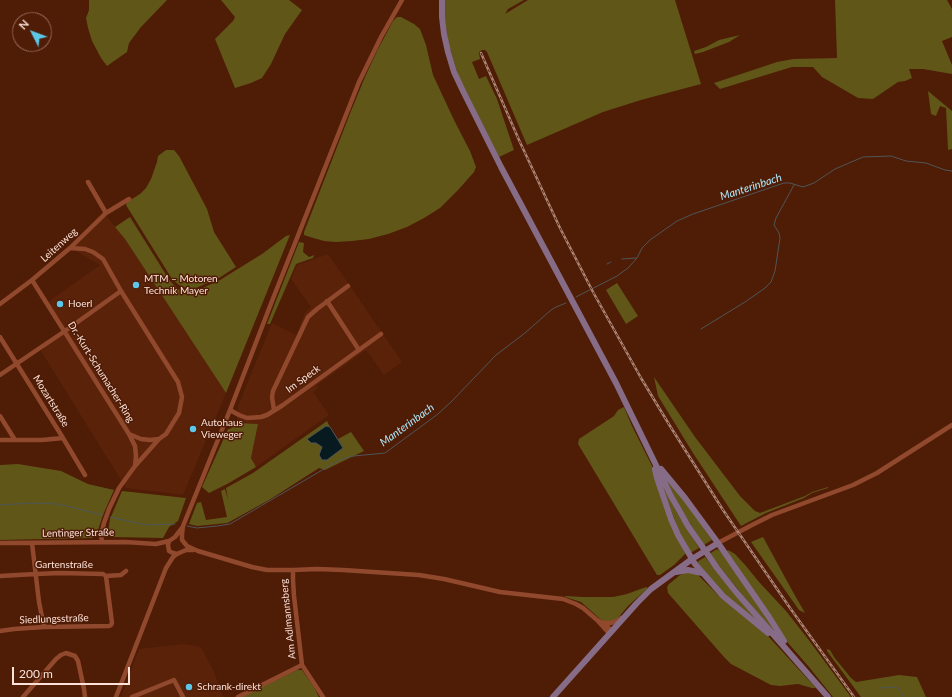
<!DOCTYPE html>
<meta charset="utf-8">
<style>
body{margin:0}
#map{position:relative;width:952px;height:697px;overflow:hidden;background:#4f1c06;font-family:Lato,sans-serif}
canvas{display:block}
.north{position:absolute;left:12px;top:12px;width:40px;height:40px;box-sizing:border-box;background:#4f1c06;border:1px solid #946b5a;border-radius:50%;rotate:312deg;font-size:11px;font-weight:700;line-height:16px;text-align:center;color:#fce2d9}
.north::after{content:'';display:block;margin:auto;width:14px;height:18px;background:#5cc7e8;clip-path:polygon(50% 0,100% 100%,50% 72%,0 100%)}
.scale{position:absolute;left:12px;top:667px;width:118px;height:18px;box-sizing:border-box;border:2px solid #fce2d9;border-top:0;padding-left:5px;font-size:12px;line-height:14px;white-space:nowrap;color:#fce2d9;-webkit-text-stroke:3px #4f1c06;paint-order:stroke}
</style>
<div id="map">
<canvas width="952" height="697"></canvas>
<div class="north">N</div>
<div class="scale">200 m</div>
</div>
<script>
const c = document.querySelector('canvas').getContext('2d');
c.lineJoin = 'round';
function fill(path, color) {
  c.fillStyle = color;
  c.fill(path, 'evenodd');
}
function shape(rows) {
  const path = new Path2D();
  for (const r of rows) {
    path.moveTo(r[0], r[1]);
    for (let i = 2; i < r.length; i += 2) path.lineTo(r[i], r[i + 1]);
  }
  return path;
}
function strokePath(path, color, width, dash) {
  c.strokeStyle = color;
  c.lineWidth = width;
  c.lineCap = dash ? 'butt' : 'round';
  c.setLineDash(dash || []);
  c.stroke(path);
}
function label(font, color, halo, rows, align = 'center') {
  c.font = font + ' Lato,sans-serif';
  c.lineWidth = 3;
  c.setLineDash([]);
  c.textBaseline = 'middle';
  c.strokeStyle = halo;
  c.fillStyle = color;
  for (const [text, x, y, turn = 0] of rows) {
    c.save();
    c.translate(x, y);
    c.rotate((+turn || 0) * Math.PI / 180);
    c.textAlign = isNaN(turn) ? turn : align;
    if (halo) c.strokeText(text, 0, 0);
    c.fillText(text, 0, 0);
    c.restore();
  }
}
const built = shape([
 [103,212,125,239,226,393,183,495,126,488,41,351,65,329,48,302,100,265,69,247],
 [328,254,402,362,384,375,366,350,316,386,318,388,313,392,329,415,256,467,251,458,258,424,237,423,238,406,272,323,296,335,305,313,311,307,291,279,297,265],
 [183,644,201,647,214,672,223,697,121,697,139,649]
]);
const green = shape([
 [89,0,167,0,141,27,129,43,127,52,107,66,101,58,92,41,88,28,86,18,89,10],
 [221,0,289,0,302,10,285,34,271,64,262,78,251,83,235,88,215,39,233,21,235,17],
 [445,0,524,0,508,9,505,14,528,0,675,0,701,84,641,100,603,112,527,145,487,52,485,50,482,50,479,52,480,59,472,62,479,79,486,76,497,99,514,150,499,157,458,75,448,42,445,19],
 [835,0,947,0,952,9,952,37,942,41,952,65,952,74,923,69,909,69,912,78,905,81,898,82,873,99,858,98,822,77,813,67,792,67,720,89,714,83,777,62,793,59,837,58],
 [397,17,401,17,414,24,420,29,426,45,433,75,454,120,470,151,476,167,474,172,459,189,440,208,424,218,407,227,388,234,369,239,352,241,336,242,324,241,310,237,304,235,304,232,351,111,365,77,377,51,393,21],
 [740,35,729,42,703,52,695,54,694,51,706,47,719,40],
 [928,91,952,111,952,149,948,150,946,108,940,106,936,116,931,114],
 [166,150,174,150,179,156,207,209,214,232,236,267,219,278,196,288,186,288,179,285,172,279,126,205,127,202,140,194,146,188,151,179,157,162,158,156],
 [130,217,170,281,177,288,185,292,196,291,220,280,262,254,286,236,290,235,226,393,125,239,115,227],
 [299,242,304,243,303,252,309,257,314,255,313,258,296,264,270,324,267,324],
 [617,283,638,316,626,324,606,290],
 [654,377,695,437,740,496,755,511,760,513,805,496,812,492,828,487,828,488,812,493,804,498,766,513,741,526,693,453,658,396],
 [624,407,632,426,653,468,686,553,674,565,660,575,657,575,578,444,579,439,614,416,618,410],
 [327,421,330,427,326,426,316,443,322,447,343,448,338,439,351,432,364,451,325,470,319,468,269,500,231,521,227,523,197,526,189,524,197,503,201,502,206,520,227,517,221,491,225,489,228,500,226,488,253,473],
 [237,423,258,424,251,458,256,467,229,483,209,493,202,487,228,429,230,429],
 [18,464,61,471,88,484,114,490,103,515,97,533,92,538,0,540,0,465],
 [658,475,677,513,699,548,692,552,691,552,680,534],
 [663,475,679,493,712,540,704,545,684,514],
 [122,491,186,498,178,521,169,527,163,538,112,537,108,532,110,519],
 [763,537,793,592,805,613,799,610,751,542],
 [717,549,720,551,763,611,777,635,741,593,709,554],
 [728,550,735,554,746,566,759,582,786,611,808,639,851,697,833,697,809,667,782,636,726,552],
 [705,557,721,577,765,628,729,599,697,562],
 [688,572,697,574,719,596,768,636,816,688,812,688,798,684,780,686,771,685,731,664,724,657,668,593,667,587,669,584,680,575],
 [646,587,648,588,628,606,617,619,612,622,604,621,599,618,581,602,565,597,565,596,583,597,613,597,627,594],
 [827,649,830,650,834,657,851,678,856,682,899,675,917,677,926,697,861,697,827,651],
 [297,670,302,670,314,687,319,697,241,697]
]);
const water = shape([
 [326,426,330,427,343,448,327,460,322,460,319,455,322,447,316,443,311,443,307,439,326,426]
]);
const stream = shape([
 [622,259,636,258],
 [607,264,611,262],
 [576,297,617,276,628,268,637,258,642,248,650,240,677,221,693,214,778,185,784,183,790,183,803,187,814,183,835,169,863,157,891,156,906,161,926,163,945,170,952,171],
 [701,329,745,302,765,288,771,282,775,271,780,238,779,233,774,225,776,218,794,185],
 [0,505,30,503,58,504,103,515],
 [110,517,147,525,175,524],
 [187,526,197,528,217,526,230,524,341,459,354,456,385,453,438,414,452,401,496,355,525,333,551,310,556,307,566,303],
 [880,688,896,687,899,689,901,691],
 [902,694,903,697]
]);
const minor = shape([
 [402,0,381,37,359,82,272,301,230,410,183,526,182,534,182,540,187,546,198,551,252,567,267,570,293,570,317,569,343,570,419,575,444,579,500,592,563,599,576,604,583,608,597,620,604,623,610,629,611,632],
 [88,182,106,213],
 [70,248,85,249,93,252,103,259,121,291,178,382,182,397,179,413,166,434,159,439,150,440,141,439,129,434],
 [32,280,129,434,135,446,136,456,135,466],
 [327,301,359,350],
 [0,304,32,280,70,248,106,213,129,199],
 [0,337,63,438,85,475],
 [0,375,65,331,121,291],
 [230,410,239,415,247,418,261,417,267,415,283,405,381,334],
 [274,410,272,397,273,391,308,317,317,309,348,286],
 [0,416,15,440],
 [0,440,42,440,63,438],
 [102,542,101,535,104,523,109,509,119,488,135,466,159,439],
 [0,543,125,542,156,544,169,541],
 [32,543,39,602,44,627],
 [718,543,752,525,772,515,853,485,877,473,952,425],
 [177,554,173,553,169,551,168,545,169,541,175,537,182,528],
 [293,570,293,580,294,596,302,665,323,697],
 [0,576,36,574,60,573,103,574,106,576,121,575,126,571],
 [598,621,607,631,611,632],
 [604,623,611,623,617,621,621,618],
 [0,631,14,629,44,627,109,626,111,625,112,623,106,576],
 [23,697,56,659,61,655,66,653,75,656,78,661,84,689,85,697],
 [116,697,166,568,173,557,177,554,186,550,194,550],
 [132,697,174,680,183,697],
 [238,697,302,665]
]);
const major = shape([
 [442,0,442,17,444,34,448,52,454,72,463,91,501,167,616,383,671,496,688,526,717,568,736,592,828,697],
 [655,469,657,478,671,519,678,535,695,564,723,596,768,633],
 [661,469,685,498,718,543,769,617,784,641],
 [676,572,688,570,702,573],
 [553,697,637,603,651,589,692,559,718,543]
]);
const rail = shape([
 [481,53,519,140,560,228,593,292,641,378,670,426,723,510,790,608,854,697]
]);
const markers = [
 [136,285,4,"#5cc7e8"],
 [60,304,4,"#5cc7e8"],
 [193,429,4,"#5cc7e8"],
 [189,687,4,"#5cc7e8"]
];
const streetNames = [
 ["Leitenweg",59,245,-42],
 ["Dr.-Kurt-Schumacher-Ring",101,372,58],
 ["Im Speck",303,379,-36],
 ["Mozartstraße",51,401,58],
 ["Lentinger Straße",78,533,-1],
 ["Gartenstraße",64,565],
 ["Siedlungsstraße",54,619,-2],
 ["Am Adlmannsberg",288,619,-96]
];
const poiNames = [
 ["MTM – Motoren",144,279],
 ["Technik Mayer",144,291],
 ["Hoerl",68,304],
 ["Autohaus",201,423],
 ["Vieweger",201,435],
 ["Schrank-direkt",197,687]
];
const waterNames = [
 ["Manterinbach",751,187,-18],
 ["Manterinbach",407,425,-36]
];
fill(built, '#5b220a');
fill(green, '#605618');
fill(water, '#071a20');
strokePath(water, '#505658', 1);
strokePath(stream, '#505658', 1);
strokePath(minor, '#91492e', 4.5);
strokePath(major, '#866c86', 6);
strokePath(rail, '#aa8576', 2.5);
strokePath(rail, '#4f1c06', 1, [3]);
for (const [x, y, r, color] of markers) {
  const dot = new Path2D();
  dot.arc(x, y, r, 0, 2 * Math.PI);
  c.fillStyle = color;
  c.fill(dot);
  strokePath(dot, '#4f1c06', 1.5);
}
label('10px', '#fce2d9', '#4f1c06', streetNames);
label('10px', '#fce2d9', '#4f1c06', poiNames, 'left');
label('italic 11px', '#abe8fc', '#4f1c06', waterNames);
</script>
